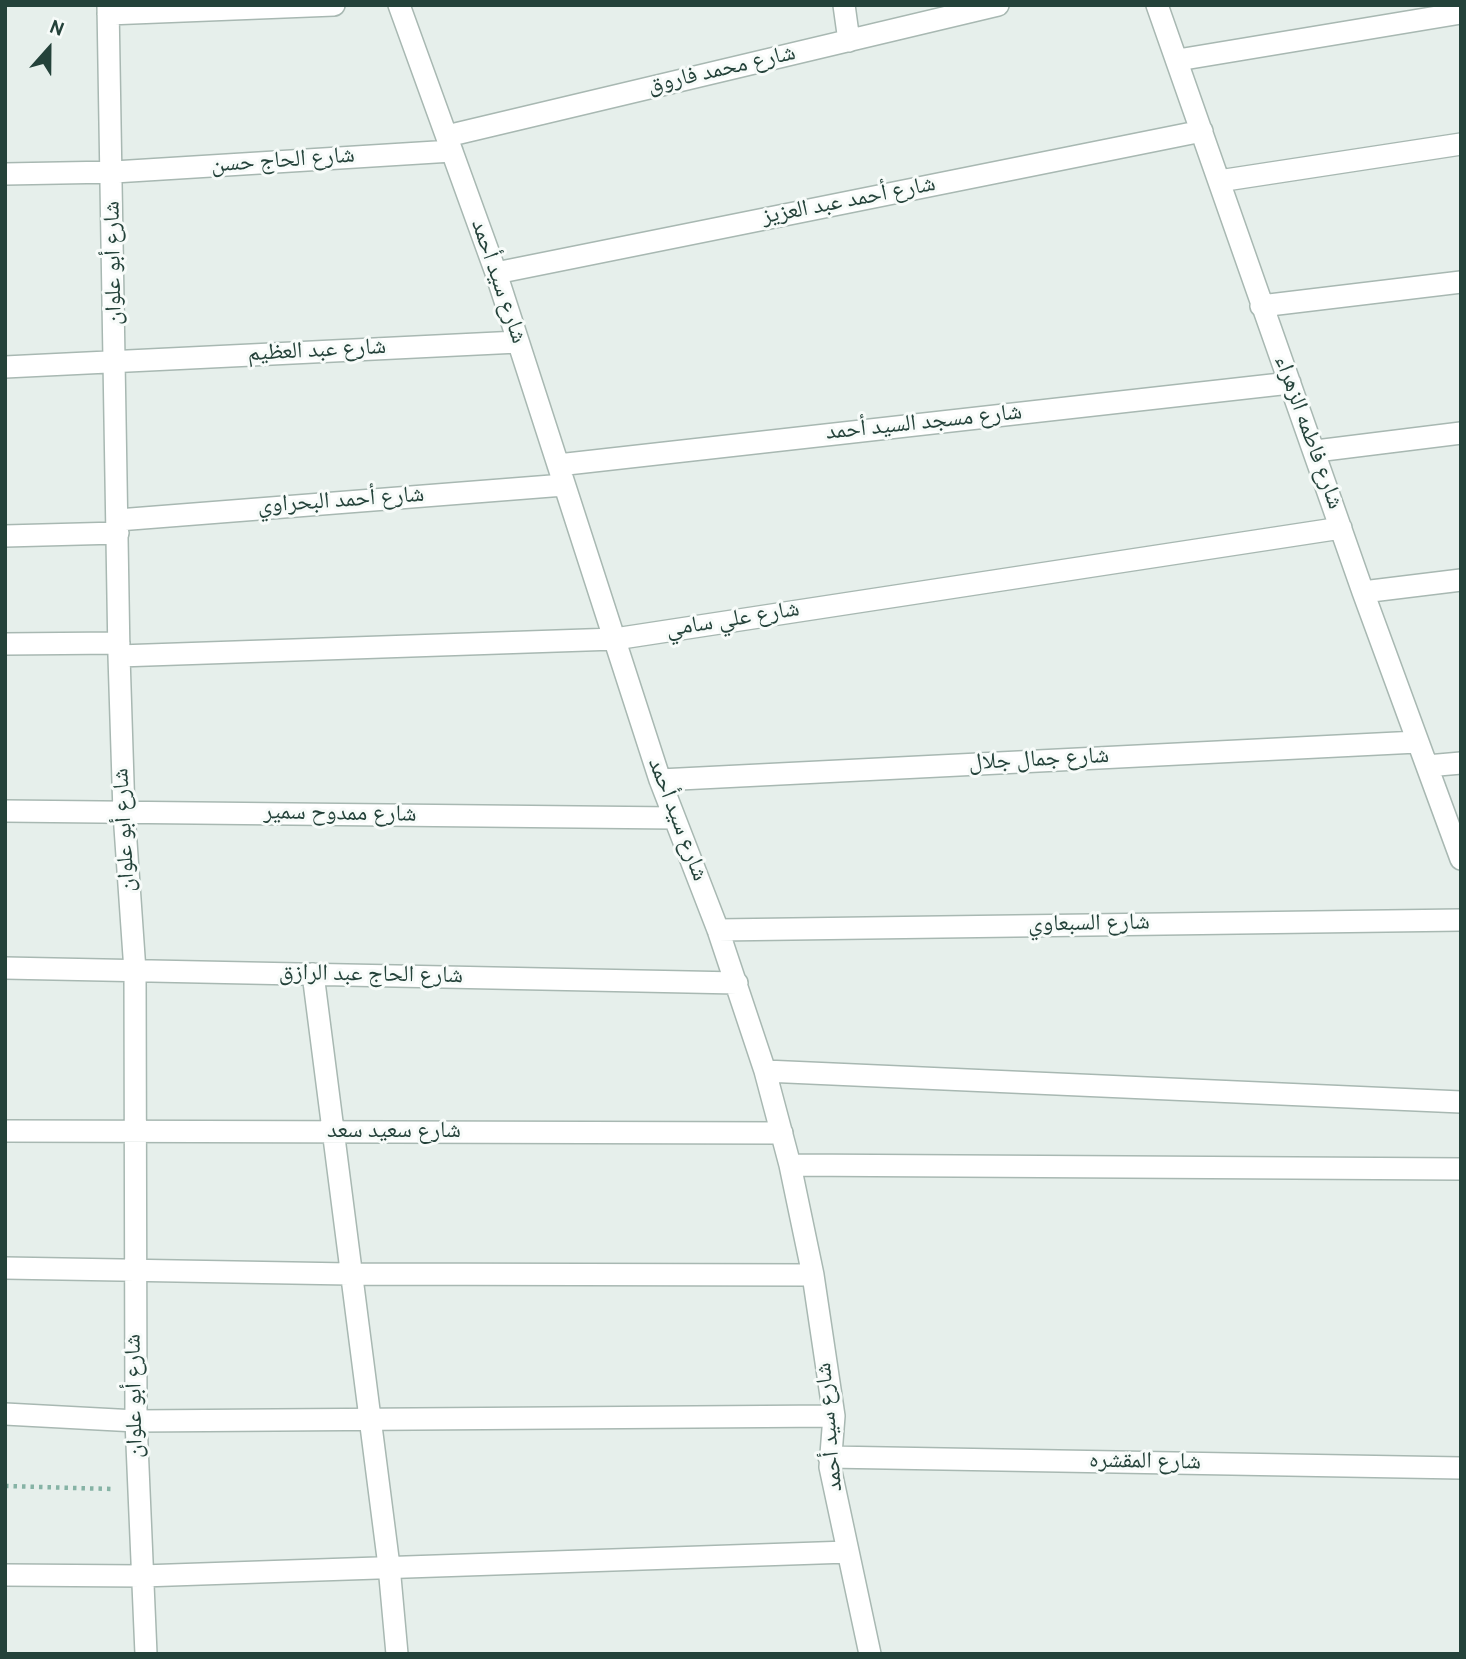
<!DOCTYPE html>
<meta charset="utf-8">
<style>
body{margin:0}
#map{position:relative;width:1466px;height:1659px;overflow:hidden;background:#e6efeb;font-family:Overpass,sans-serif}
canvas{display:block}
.frame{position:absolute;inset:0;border:7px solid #24423a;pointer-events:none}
.north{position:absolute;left:14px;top:14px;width:70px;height:70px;-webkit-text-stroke:5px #f7fbf9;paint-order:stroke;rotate:21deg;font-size:19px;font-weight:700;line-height:28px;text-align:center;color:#24423a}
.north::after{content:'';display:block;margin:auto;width:24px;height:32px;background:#24423a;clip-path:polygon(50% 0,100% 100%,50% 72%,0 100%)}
</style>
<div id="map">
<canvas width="1466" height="1659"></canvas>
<div class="frame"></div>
<div class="north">N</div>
</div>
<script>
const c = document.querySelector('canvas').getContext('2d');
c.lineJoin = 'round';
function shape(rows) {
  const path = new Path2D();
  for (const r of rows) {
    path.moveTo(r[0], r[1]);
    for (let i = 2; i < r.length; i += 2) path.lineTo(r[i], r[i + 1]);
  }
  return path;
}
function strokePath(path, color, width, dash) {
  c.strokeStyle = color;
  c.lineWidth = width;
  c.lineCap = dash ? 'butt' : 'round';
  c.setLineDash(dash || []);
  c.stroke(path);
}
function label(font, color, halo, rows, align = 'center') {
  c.font = font + ' Overpass,"Noto Naskh Arabic",sans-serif';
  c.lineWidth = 6;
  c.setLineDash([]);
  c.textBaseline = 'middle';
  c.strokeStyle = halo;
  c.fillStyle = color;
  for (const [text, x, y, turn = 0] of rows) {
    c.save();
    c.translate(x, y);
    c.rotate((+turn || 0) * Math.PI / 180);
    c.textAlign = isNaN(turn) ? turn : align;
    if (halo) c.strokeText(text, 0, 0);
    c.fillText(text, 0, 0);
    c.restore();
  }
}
const path = shape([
 [5,1486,112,1489]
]);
const minor = shape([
 [108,5,119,656,124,813,135,971,136,1421,146,1654],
 [399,5,496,273,660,780,718,930,765,1071,790,1165,813,1275,834,1416,830,1467,870,1654],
 [844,5,849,41],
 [1157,5,1363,592,1461,859],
 [108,14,334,5],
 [1178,60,1461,13],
 [447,136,998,5],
 [5,174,114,172,452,151],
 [1219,181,1461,144],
 [496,273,1202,131],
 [1261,306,1461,282],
 [5,367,518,342],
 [1316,451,1461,433],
 [558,465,1290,383],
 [118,520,564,485],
 [5,536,118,533],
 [1363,592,1461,580],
 [5,644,119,643],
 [119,656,615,639,1341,528],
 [1427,766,1461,763],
 [660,780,1417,742],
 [5,811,674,818],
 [718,930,1461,920],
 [5,968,737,983],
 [313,974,389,1566,397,1654],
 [765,1071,1461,1102],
 [5,1131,782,1133],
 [790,1165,1461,1169],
 [5,1268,349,1274,813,1275],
 [5,1414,136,1421,834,1416],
 [829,1457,1461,1468],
 [5,1575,142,1576,848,1552]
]);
const streetNames = [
 ["شارع محمد فاروق",722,71,-13],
 ["شارع الحاج حسن",283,162,-4],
 ["شارع أحمد عبد العزيز",849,202,-11],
 ["شارع أبو علوان",115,263,-91],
 ["شارع سيد أحمد",497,282,71],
 ["شارع عبد العظيم",317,352,-3],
 ["شارع مسجد السيد أحمد",924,424,-6],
 ["شارع فاطمه الزهراء",1307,433,70],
 ["شارع أحمد البحراوي",341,502,-4],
 ["شارع علي سامي",733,621,-9],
 ["شارع جمال جلال",1039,761,-3],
 ["شارع ممدوح سمير",340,815,1],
 ["شارع سيد أحمد",676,820,69],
 ["شارع أبو علوان",126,830,-93],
 ["شارع السبعاوي",1089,925,-1],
 ["شارع الحاج عبد الرازق",371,976,1],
 ["شارع سعيد سعد",394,1132],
 ["شارع أبو علوان",136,1396,-91],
 ["شارع سيد أحمد",831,1427,-95],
 ["شارع المقشره",1145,1463,1]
];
strokePath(minor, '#a8b8b2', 24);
strokePath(path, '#86b3a5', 4.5, [3.5, 5]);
strokePath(minor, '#fff', 21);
label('23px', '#24423a', '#f7fbf9', streetNames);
</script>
